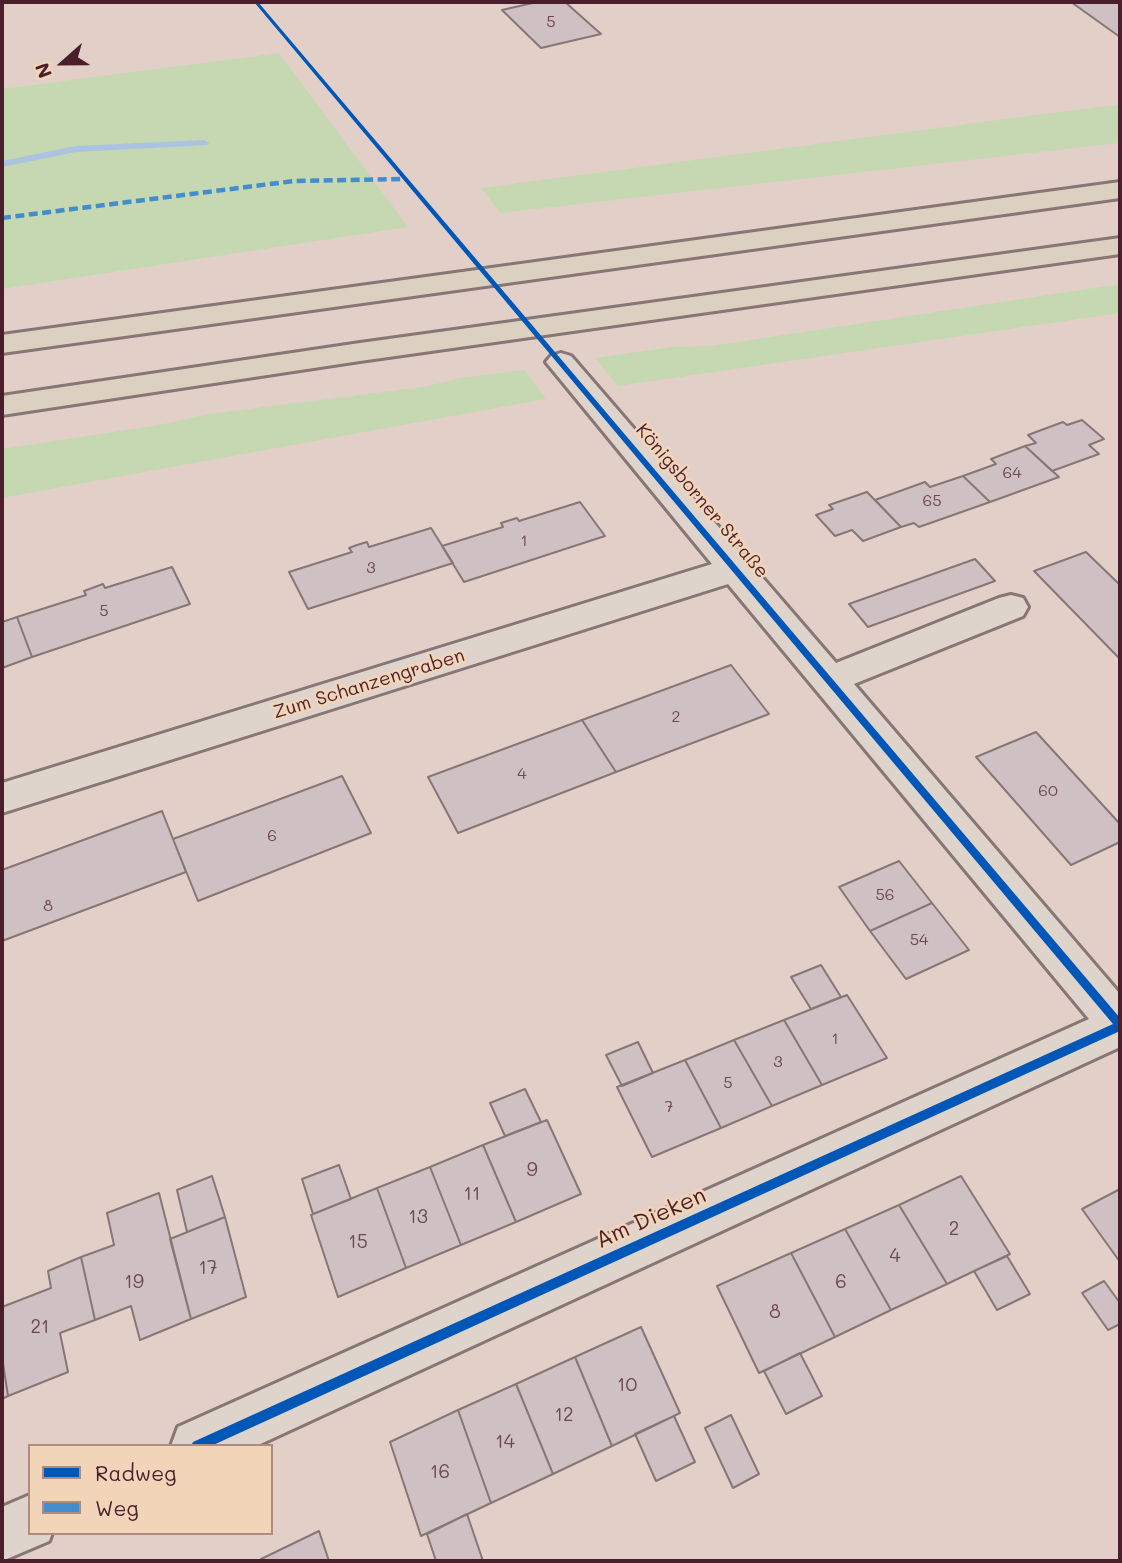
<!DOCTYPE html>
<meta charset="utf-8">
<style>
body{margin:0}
#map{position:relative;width:1122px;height:1563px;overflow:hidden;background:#e2d0c8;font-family:Mali,sans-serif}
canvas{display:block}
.frame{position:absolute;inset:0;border:4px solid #4a1f2b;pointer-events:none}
.legend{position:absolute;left:28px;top:1444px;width:245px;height:91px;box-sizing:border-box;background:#f2d4b8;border:2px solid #af8c80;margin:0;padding:9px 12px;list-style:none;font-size:21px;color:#4a1f2b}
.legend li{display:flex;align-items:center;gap:14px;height:35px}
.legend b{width:35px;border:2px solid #af8c80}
.north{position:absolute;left:28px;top:28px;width:70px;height:70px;-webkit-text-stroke:5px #f2d4b8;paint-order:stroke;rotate:249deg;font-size:19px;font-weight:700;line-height:28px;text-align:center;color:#4a1f2b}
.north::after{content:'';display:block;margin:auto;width:24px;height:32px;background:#4a1f2b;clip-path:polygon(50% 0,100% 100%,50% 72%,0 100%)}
</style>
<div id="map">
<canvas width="1122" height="1563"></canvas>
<div class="frame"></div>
<ul class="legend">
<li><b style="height:9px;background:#0057b8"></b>Radweg</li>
<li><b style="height:9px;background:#418dcd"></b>Weg</li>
</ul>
<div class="north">N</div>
</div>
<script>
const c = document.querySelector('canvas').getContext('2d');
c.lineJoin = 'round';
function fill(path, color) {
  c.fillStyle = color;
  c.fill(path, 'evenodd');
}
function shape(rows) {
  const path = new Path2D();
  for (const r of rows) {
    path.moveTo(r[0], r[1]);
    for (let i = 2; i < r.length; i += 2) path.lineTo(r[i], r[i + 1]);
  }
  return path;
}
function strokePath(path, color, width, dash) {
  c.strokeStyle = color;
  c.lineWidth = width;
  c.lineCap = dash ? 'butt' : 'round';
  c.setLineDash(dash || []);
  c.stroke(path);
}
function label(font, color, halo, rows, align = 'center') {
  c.font = font + ' Mali,sans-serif';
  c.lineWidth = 5;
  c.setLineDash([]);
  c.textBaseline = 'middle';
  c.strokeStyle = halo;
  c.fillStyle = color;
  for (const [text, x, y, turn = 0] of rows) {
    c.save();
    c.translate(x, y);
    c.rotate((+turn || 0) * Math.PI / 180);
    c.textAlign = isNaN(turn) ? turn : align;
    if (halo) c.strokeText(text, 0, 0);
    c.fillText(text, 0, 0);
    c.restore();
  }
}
const green = shape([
 [279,53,408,227,2,289,2,89],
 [1120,104,1120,143,500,213,481,188],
 [1120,284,1120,313,618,386,595,358,671,347,711,346],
 [524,370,546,399,2,498,2,449,159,425,208,414,423,387,460,378]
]);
const stream = shape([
 [204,140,209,143,208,145,76,152,2,167,2,161,76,146,204,140]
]);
const building = shape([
 [537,2,565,2,601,34,541,48,502,10,537,2],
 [1071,2,1120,2,1120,37,1071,2],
 [1082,420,1104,439,1089,445,1099,454,1052,471,1025,446,1036,443,1028,435,1063,422,1067,425,1082,420],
 [1025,446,1059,477,990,502,963,476,996,464,991,459,1025,446],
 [963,476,990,502,919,527,914,523,901,527,875,500,925,482,930,487,963,476],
 [867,492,901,527,863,541,852,530,835,536,816,515,833,509,829,505,867,492],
 [580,502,605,536,464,582,442,546,503,527,501,523,517,518,519,521,580,502],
 [431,528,453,563,308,609,289,572,352,552,349,548,357,545,367,542,369,547,431,528],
 [1086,552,1120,585,1120,656,1118,657,1034,571,1086,552],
 [975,559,995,581,868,627,849,604,975,559],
 [172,567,190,604,32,657,17,617,86,595,84,591,103,584,105,588,172,567],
 [17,617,32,657,2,668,2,622,17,617],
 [731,665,769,714,616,772,582,720,731,665],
 [582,720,616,772,458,833,428,777,582,720],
 [1036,732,1120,824,1120,842,1071,865,976,757,1036,732],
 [342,776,371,833,198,901,173,839,342,776],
 [162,811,186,872,2,941,2,870,162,811],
 [899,861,932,903,870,931,839,887,899,861],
 [932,903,969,950,906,979,870,931,932,903],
 [821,965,841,997,811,1009,791,977,821,965],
 [847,995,887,1058,822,1085,784,1020,847,995],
 [784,1020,822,1085,772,1106,734,1040,784,1020],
 [734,1040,772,1106,721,1128,685,1060,734,1040],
 [638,1042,653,1073,622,1086,606,1055,638,1042],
 [685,1060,721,1128,652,1157,617,1087,685,1060],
 [525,1089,541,1122,505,1136,490,1103,525,1089],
 [547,1120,581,1194,516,1222,483,1145,547,1120],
 [483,1145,516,1222,461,1245,430,1167,483,1145],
 [339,1165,351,1199,313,1214,302,1179,339,1165],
 [430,1167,461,1245,406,1268,377,1188,430,1167],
 [212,1176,225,1217,187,1232,177,1190,212,1176],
 [961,1176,1010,1254,947,1284,899,1205,961,1176],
 [377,1188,406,1268,338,1297,311,1215,377,1188],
 [1120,1189,1120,1262,1082,1209,1120,1189],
 [159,1193,191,1319,140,1340,131,1306,95,1320,81,1257,114,1245,107,1213,159,1193],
 [899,1205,947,1284,891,1310,845,1229,899,1205],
 [225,1217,246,1297,191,1319,170,1239,225,1217],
 [845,1229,891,1310,835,1337,791,1253,845,1229],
 [791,1253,835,1337,759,1373,717,1286,791,1253],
 [1007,1256,1030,1294,997,1310,974,1271,1007,1256],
 [81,1257,95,1320,60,1333,68,1372,8,1396,2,1357,2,1307,51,1288,48,1271,81,1257],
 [1104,1281,1120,1303,1120,1324,1108,1330,1082,1293,1104,1281],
 [641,1327,680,1413,612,1446,575,1357,641,1327],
 [800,1353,822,1396,786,1414,764,1371,800,1353],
 [2,1357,8,1396,2,1399,2,1357],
 [575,1357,612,1446,553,1474,516,1384,575,1357],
 [516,1384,553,1474,491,1503,458,1410,516,1384],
 [458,1410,491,1503,421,1536,390,1442,458,1410],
 [731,1415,759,1474,733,1488,705,1428,731,1415],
 [674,1416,695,1462,656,1481,635,1434,674,1416],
 [467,1514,483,1561,436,1561,427,1534,467,1514],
 [319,1531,329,1561,262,1561,261,1559,319,1531]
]);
const minor = shape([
 [561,353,571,356,836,663,999,598,1011,595,1023,598,1028,607,1023,616,854,684,1120,994,1120,1047,256,1446,171,1446,178,1427,1089,1019,728,584,2,813,2,783,712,564,551,368,546,362,551,356,561,353],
 [30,1495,30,1533,52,1533,49,1541,2,1561,2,1507,30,1495]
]);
const highway = shape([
 [1120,182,1120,198,2,353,2,335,1120,182],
 [1120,238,1120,254,360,361,2,415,2,396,360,343,1120,238]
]);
const quiet = shape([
 [2,218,294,181,406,179]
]);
const cycleway = shape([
 [254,2,258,2,1120,1018,1120,1031,211,1446,191,1446,193,1442,1113,1024,254,2]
]);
const numberNames = [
 ["5",551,22],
 ["64",1012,473],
 ["65",932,501],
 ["1",524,541],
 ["3",371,568],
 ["5",104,611],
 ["2",676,717],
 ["4",522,774],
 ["60",1048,791],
 ["6",272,836],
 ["56",885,895],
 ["8",48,906],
 ["54",919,940],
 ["1",835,1039],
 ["3",778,1062],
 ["5",728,1083],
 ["7",669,1107]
];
const streetNames = [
 ["Königsborner Straße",702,501,50],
 ["Zum Schanzengraben",369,684,-17]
];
const nearNumbernames = [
 ["9",532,1170],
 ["11",472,1194],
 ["13",418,1217],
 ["2",954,1229],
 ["15",358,1242],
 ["4",895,1256],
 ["17",208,1268],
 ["19",134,1282],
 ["6",841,1282],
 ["8",775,1312],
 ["21",40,1327],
 ["10",627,1385],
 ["12",564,1415],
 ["14",505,1442],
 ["16",440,1472]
];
const nearStreetnames = [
 ["Am Dieken",651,1218,-24]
];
fill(green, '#c6d8b1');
fill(stream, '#aac3e0');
fill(building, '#cfc0c3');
strokePath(building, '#877675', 2);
strokePath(minor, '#877675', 6);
strokePath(highway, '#877675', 6);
fill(minor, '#dfd4cb');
fill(highway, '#dcd1c0');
strokePath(quiet, '#418dcd', 4.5, [9, 4.5]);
fill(cycleway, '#0057b8');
label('16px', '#6c4852', null, numberNames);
label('19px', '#4a1f2b', '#f2d4b8', streetNames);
label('19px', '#6c4852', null, nearNumbernames);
label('23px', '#4a1f2b', '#f2d4b8', nearStreetnames);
</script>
